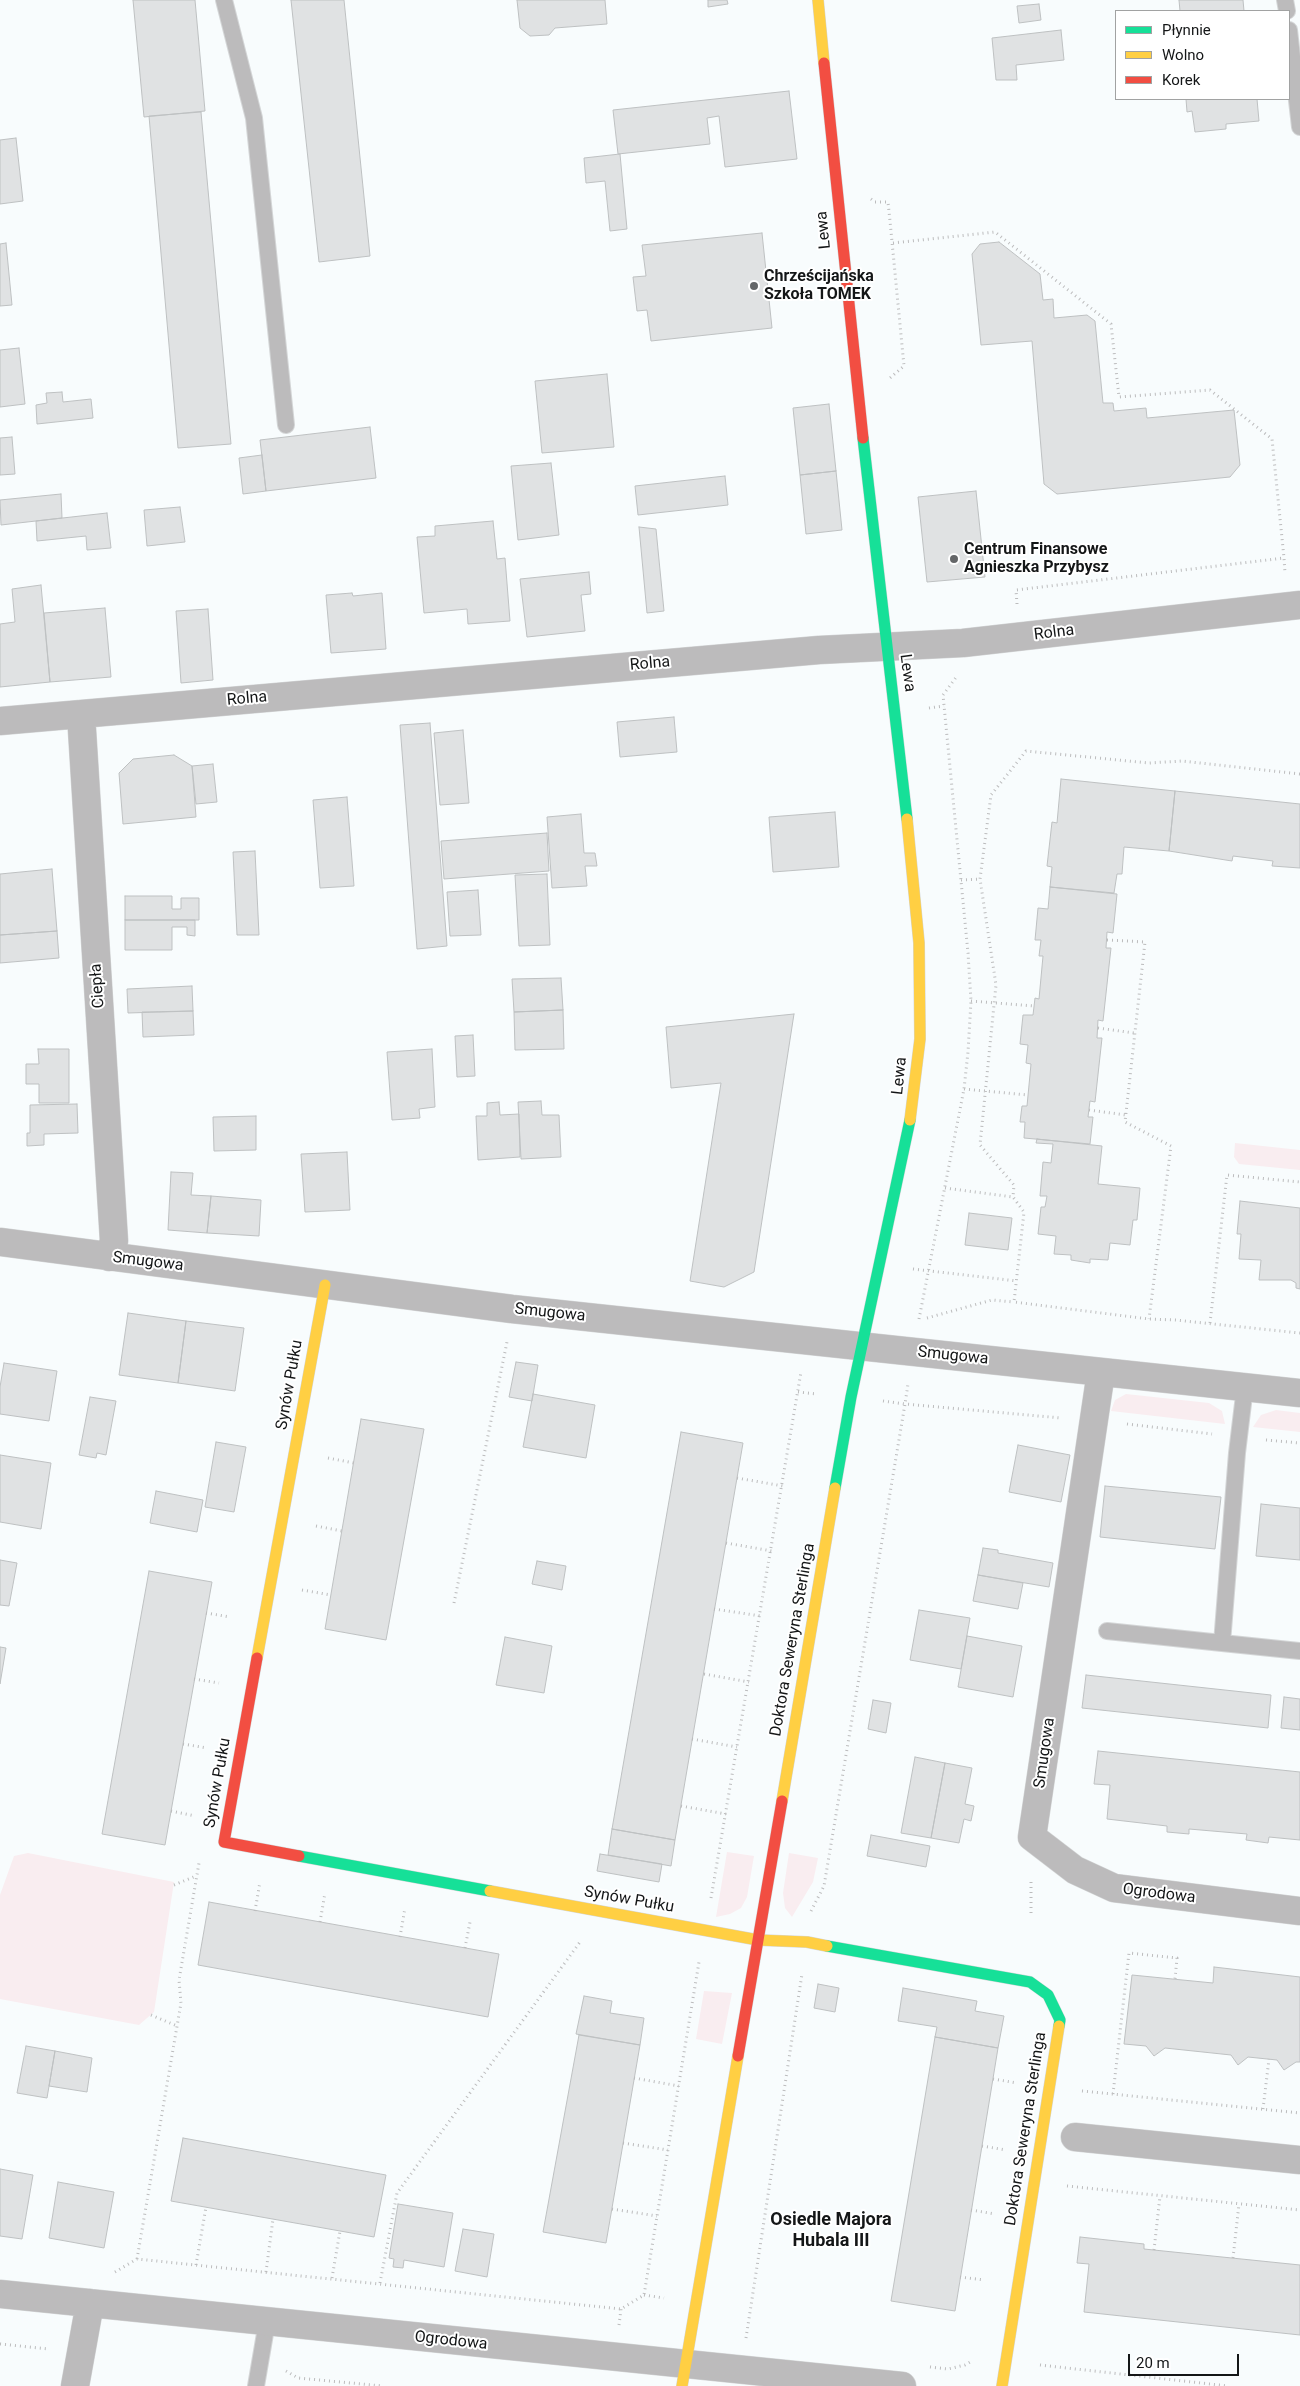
<!DOCTYPE html>
<meta charset="utf-8">
<style>
body{margin:0}
#map{position:relative;width:1300px;height:2386px;overflow:hidden;background:#f8fcfd;font-family:Roboto,sans-serif}
canvas{display:block}
.legend{position:absolute;left:1115px;top:10px;width:175px;height:90px;box-sizing:border-box;background:#fff;border:1px solid #a1a2a2;margin:0;padding:6px 9px;list-style:none;font-size:15px;color:#141617}
.legend li{display:flex;align-items:center;gap:10px;height:25px}
.legend b{width:25px;border:1px solid #a1a2a2}
.scale{position:absolute;left:1128px;top:2354px;width:111px;height:22px;box-sizing:border-box;border:2px solid #141617;border-top:0;padding-left:6px;font-size:15px;line-height:18px;white-space:nowrap;color:#141617;-webkit-text-stroke:4px #fff;paint-order:stroke}
</style>
<div id="map">
<canvas width="1300" height="2386"></canvas>
<ul class="legend">
<li><b style="height:6px;background:#16e098"></b>Płynnie</li>
<li><b style="height:6px;background:#ffcf43"></b>Wolno</li>
<li><b style="height:6px;background:#f24e42"></b>Korek</li>
</ul>
<div class="scale">20 m</div>
</div>
<script>
const c = document.querySelector('canvas').getContext('2d');
c.lineJoin = 'round';
function fill(path, color) {
  c.fillStyle = color;
  c.fill(path, 'evenodd');
}
function shape(rows) {
  const path = new Path2D();
  for (const r of rows) {
    path.moveTo(r[0], r[1]);
    for (let i = 2; i < r.length; i += 2) path.lineTo(r[i], r[i + 1]);
  }
  return path;
}
function strokePath(path, color, width, dash) {
  c.strokeStyle = color;
  c.lineWidth = width;
  c.lineCap = dash ? 'butt' : 'round';
  c.setLineDash(dash || []);
  c.stroke(path);
}
function label(font, color, halo, rows, align = 'center') {
  c.font = font + ' Roboto,sans-serif';
  c.lineWidth = 4;
  c.setLineDash([]);
  c.textBaseline = 'middle';
  c.strokeStyle = halo;
  c.fillStyle = color;
  for (const [text, x, y, turn = 0] of rows) {
    c.save();
    c.translate(x, y);
    c.rotate((+turn || 0) * Math.PI / 180);
    c.textAlign = isNaN(turn) ? turn : align;
    if (halo) c.strokeText(text, 0, 0);
    c.fillText(text, 0, 0);
    c.restore();
  }
}
const green = shape([
 [1235,1143,1300,1150,1300,1170,1239,1164,1234,1157],
 [1126,1394,1209,1403,1222,1411,1225,1424,1111,1411,1115,1400],
 [1276,1410,1300,1413,1300,1432,1253,1427,1261,1415],
 [727,1852,754,1856,747,1897,741,1908,730,1914,716,1917],
 [28,1853,174,1882,154,2012,139,2025,0,1999,0,1895,14,1856],
 [789,1853,818,1858,813,1882,792,1917,785,1908,783,1893],
 [704,1991,732,1993,722,2044,696,2039]
]);
const building = shape([
 [133,0,195,0,205,111,144,117,133,0],
 [291,0,344,0,370,256,319,262,291,0],
 [517,0,605,0,607,24,555,28,549,35,530,36,520,28,517,0],
 [708,0,727,0,728,4,708,7,708,0],
 [1179,0,1243,0,1244,11,1180,11,1179,0],
 [1039,4,1041,20,1019,23,1017,6,1039,4],
 [1061,30,1064,60,1016,65,1017,80,996,80,992,38,1061,30],
 [789,91,797,159,725,167,719,116,707,118,710,144,618,154,613,110,789,91],
 [1186,99,1257,99,1259,121,1226,124,1226,129,1195,132,1192,111,1187,112,1186,99],
 [201,112,231,444,178,448,149,116,201,112],
 [16,138,23,201,0,204,0,140,16,138],
 [620,154,627,229,610,231,605,181,586,183,584,158,620,154],
 [762,233,772,328,651,341,647,310,637,311,633,277,646,276,642,245,762,233],
 [999,242,1040,274,1043,300,1053,299,1054,318,1087,315,1095,321,1103,403,1113,403,1114,411,1146,408,1147,418,1234,410,1240,465,1230,477,1057,494,1044,484,1032,341,981,345,972,254,980,244,999,242],
 [6,243,12,305,0,306,0,244,6,243],
 [19,348,25,404,0,407,0,350,19,348],
 [607,374,614,447,542,453,535,381,607,374],
 [62,392,63,402,91,399,93,418,37,424,36,405,47,403,46,393,62,392],
 [829,404,836,471,800,475,793,408,829,404],
 [370,427,376,478,266,491,260,440,370,427],
 [12,437,15,474,0,475,0,438,12,437],
 [262,455,266,491,243,494,239,458,262,455],
 [551,463,559,535,518,540,511,466,551,463],
 [836,471,842,530,806,534,800,475,836,471],
 [725,476,728,505,638,515,635,486,725,476],
 [976,491,985,577,927,582,918,497,976,491],
 [61,494,62,518,1,525,0,500,61,494],
 [180,507,185,542,147,546,144,510,180,507],
 [107,513,111,548,87,550,86,536,37,541,36,521,107,513],
 [493,521,497,559,505,558,510,621,468,624,467,609,424,613,417,537,435,536,435,526,493,521],
 [639,527,656,529,664,611,647,613,639,527],
 [589,572,591,594,581,595,585,631,527,637,520,579,589,572],
 [41,585,50,682,0,687,0,624,15,622,12,589,41,585],
 [352,593,353,596,382,593,386,649,331,653,326,595,352,593],
 [105,608,111,677,50,682,44,613,105,608],
 [208,609,213,680,181,683,176,611,208,609],
 [674,717,677,752,620,757,617,722,674,717],
 [430,723,447,946,417,949,400,725,430,723],
 [463,730,469,803,440,805,434,733,463,730],
 [174,755,192,766,196,817,123,824,119,773,133,759,174,755],
 [213,764,217,802,196,804,192,766,213,764],
 [1061,779,1175,791,1169,851,1124,847,1122,874,1117,874,1114,893,1050,887,1052,867,1047,866,1052,822,1057,823,1061,779],
 [1175,791,1300,804,1300,868,1272,866,1273,861,1233,856,1232,861,1169,851,1175,791],
 [347,797,354,886,320,888,313,800,347,797],
 [835,812,839,867,773,872,769,817,835,812],
 [581,814,584,853,595,853,597,866,585,866,587,886,552,888,547,817,581,814],
 [547,833,549,871,444,879,441,841,547,833],
 [255,851,259,935,237,935,233,852,255,851],
 [52,869,57,931,0,935,0,874,52,869],
 [547,874,550,945,519,946,515,875,547,874],
 [1050,887,1117,894,1113,933,1107,932,1106,948,1111,948,1103,1021,1098,1020,1097,1038,1102,1038,1095,1102,1090,1101,1088,1117,1093,1117,1090,1144,1024,1138,1025,1122,1020,1122,1022,1106,1027,1106,1031,1064,1026,1063,1028,1045,1020,1044,1023,1015,1033,1015,1035,998,1039,999,1043,956,1039,956,1041,940,1035,940,1038,908,1048,909,1050,887],
 [478,890,481,935,450,936,447,892,478,890],
 [125,896,172,896,172,909,181,909,181,898,199,898,199,920,125,920,125,896],
 [125,920,195,920,195,936,187,935,187,927,172,927,172,950,125,950,125,920],
 [57,931,59,958,0,963,0,935,57,931],
 [561,978,563,1010,514,1012,512,979,561,978],
 [192,986,193,1011,128,1013,127,989,192,986],
 [563,1010,564,1049,515,1050,514,1012,563,1010],
 [193,1011,194,1035,143,1037,142,1012,193,1011],
 [794,1014,754,1272,724,1287,690,1281,721,1083,671,1088,666,1027,794,1014],
 [473,1035,475,1076,457,1077,455,1036,473,1035],
 [38,1049,69,1049,69,1103,39,1103,39,1084,26,1084,26,1064,39,1064,38,1049],
 [432,1049,435,1107,419,1109,420,1118,392,1120,387,1052,432,1049],
 [541,1101,542,1115,559,1115,561,1157,521,1159,518,1102,541,1101],
 [499,1102,500,1115,519,1114,520,1157,478,1160,476,1116,487,1116,487,1103,499,1102],
 [77,1104,78,1133,44,1134,44,1145,27,1146,27,1133,30,1133,30,1105,77,1104],
 [256,1116,256,1150,214,1151,213,1117,256,1116],
 [1037,1139,1102,1146,1098,1184,1140,1188,1137,1220,1133,1220,1130,1245,1110,1243,1108,1260,1090,1259,1090,1263,1071,1260,1071,1255,1054,1254,1056,1236,1038,1234,1041,1207,1045,1207,1047,1196,1040,1196,1043,1162,1051,1163,1053,1144,1036,1143,1037,1139],
 [347,1152,350,1210,305,1212,301,1154,347,1152],
 [171,1172,193,1173,191,1195,211,1196,207,1233,168,1230,171,1172],
 [211,1196,261,1200,259,1236,207,1233,211,1196],
 [1240,1201,1300,1208,1300,1289,1296,1288,1296,1283,1291,1280,1259,1280,1261,1260,1239,1259,1241,1234,1237,1234,1240,1201],
 [969,1213,1012,1218,1008,1250,965,1245,969,1213],
 [128,1313,186,1321,178,1383,119,1375,128,1313],
 [186,1321,244,1328,235,1391,178,1383,186,1321],
 [516,1362,538,1365,532,1401,509,1397,516,1362],
 [4,1363,57,1371,49,1421,0,1414,0,1387,4,1363],
 [533,1394,595,1405,586,1458,523,1447,533,1394],
 [90,1397,116,1401,106,1455,97,1453,96,1458,79,1455,90,1397],
 [361,1419,424,1429,386,1640,325,1629,361,1419],
 [681,1432,743,1443,675,1840,612,1829,681,1432],
 [216,1442,246,1447,234,1512,205,1507,216,1442],
 [1018,1445,1070,1455,1061,1502,1009,1492,1018,1445],
 [0,1455,51,1463,41,1529,0,1522,0,1455],
 [1105,1486,1221,1497,1215,1549,1100,1537,1105,1486],
 [156,1491,203,1500,197,1532,150,1523,156,1491],
 [1261,1504,1300,1508,1300,1560,1256,1556,1261,1504],
 [983,1548,998,1550,998,1553,1053,1563,1049,1587,978,1575,983,1548],
 [0,1560,17,1563,9,1606,0,1605,0,1560],
 [537,1561,566,1566,562,1590,532,1584,537,1561],
 [149,1571,212,1582,165,1845,102,1834,149,1571],
 [978,1575,1023,1583,1018,1609,973,1601,978,1575],
 [919,1610,970,1618,961,1669,910,1660,919,1610],
 [967,1636,1022,1646,1013,1697,958,1687,967,1636],
 [505,1637,552,1646,544,1693,496,1685,505,1637],
 [0,1647,6,1648,0,1684,0,1647],
 [1086,1675,1271,1695,1268,1728,1082,1708,1086,1675],
 [1284,1697,1300,1699,1300,1730,1281,1728,1284,1697],
 [873,1700,891,1703,886,1733,868,1729,873,1700],
 [1098,1751,1300,1772,1300,1840,1269,1837,1268,1843,1246,1840,1247,1834,1189,1829,1189,1834,1167,1832,1167,1826,1107,1819,1110,1785,1094,1784,1098,1751],
 [915,1757,945,1763,931,1838,901,1833,915,1757],
 [945,1763,972,1768,965,1804,974,1806,971,1821,964,1819,959,1843,931,1838,945,1763],
 [612,1829,675,1840,671,1866,608,1855,612,1829],
 [871,1835,930,1846,926,1867,867,1856,871,1835],
 [600,1854,662,1864,659,1882,597,1871,600,1854],
 [209,1902,499,1954,488,2017,198,1965,209,1902],
 [1214,1967,1300,1977,1300,2062,1296,2062,1284,2070,1277,2060,1248,2057,1238,2065,1231,2055,1165,2048,1154,2056,1146,2046,1124,2044,1132,1975,1213,1983,1214,1967],
 [818,1984,839,1988,835,2012,814,2008,818,1984],
 [903,1988,977,2001,975,2011,1004,2016,998,2048,935,2037,937,2027,898,2021,903,1988],
 [584,1996,612,2001,610,2013,644,2018,640,2045,576,2034,584,1996],
 [579,2035,640,2045,606,2243,543,2232,579,2035],
 [935,2037,998,2048,955,2311,891,2301,935,2037],
 [26,2046,55,2051,47,2098,17,2093,26,2046],
 [55,2051,92,2058,87,2092,49,2086,55,2051],
 [183,2138,386,2175,374,2237,171,2201,183,2138],
 [0,2169,33,2175,22,2239,0,2236,0,2169],
 [58,2182,114,2192,104,2248,49,2238,58,2182],
 [398,2204,453,2213,444,2267,404,2260,403,2268,393,2267,394,2259,389,2258,398,2204],
 [463,2229,494,2234,487,2277,455,2271,463,2229],
 [1080,2237,1144,2244,1144,2249,1300,2265,1300,2335,1084,2312,1089,2264,1077,2263,1080,2237]
]);
const path = shape([
 [871,199,875,202,888,202,890,221,904,366,890,378],
 [893,243,995,232,1111,324,1119,397,1210,390,1272,439,1284,558],
 [1017,604,1016,590,1284,558,1285,573],
 [929,708,944,706],
 [1300,774,1182,761,1149,763,1026,751,991,795,980,879,996,985,980,1145,1014,1185,1013,1197,1024,1212,1014,1302,1149,1319,1175,1320,1300,1333],
 [961,880,980,879],
 [1107,940,1145,942,1125,1122,1171,1146,1149,1319],
 [971,1001,1034,1006],
 [1098,1028,1134,1033],
 [964,1089,1028,1095],
 [1089,1110,1126,1115],
 [945,1188,1013,1197],
 [913,1269,1017,1281],
 [927,1318,992,1300,1014,1302],
 [919,1319,964,1089,968,1052,971,1001,968,953,943,695,957,676],
 [1210,1323,1227,1175,1300,1182],
 [798,1392,817,1394],
 [883,1401,905,1404,908,1384],
 [1127,1424,1212,1434],
 [1266,1440,1300,1443],
 [328,1458,354,1463],
 [737,1478,783,1486],
 [316,1526,342,1531],
 [726,1543,772,1551],
 [302,1590,331,1595],
 [454,1603,507,1342],
 [714,1609,761,1616],
 [206,1613,230,1617],
 [704,1674,749,1682],
 [194,1679,219,1683],
 [692,1739,737,1747],
 [183,1744,207,1748],
 [681,1806,726,1814],
 [171,1811,195,1816],
 [174,1885,196,1876],
 [711,1898,801,1372],
 [255,1911,260,1882],
 [811,1911,824,1886,905,1404,1061,1418],
 [1031,1913,1031,1880],
 [320,1922,325,1893],
 [400,1937,405,1908],
 [465,1948,470,1922],
 [151,2015,177,2026],
 [634,2078,679,2086],
 [993,2079,1017,2083],
 [1082,2091,1300,2113],
 [1113,2094,1129,1953,1177,1958,1175,1979],
 [1263,2109,1269,2059],
 [623,2143,668,2150],
 [982,2146,1006,2150],
 [1067,2186,1300,2210],
 [612,2209,657,2216],
 [971,2210,995,2214],
 [1154,2250,1160,2196],
 [1233,2258,1239,2204],
 [137,2259,181,2003,179,1980,199,1863],
 [196,2265,206,2207],
 [115,2272,137,2259,621,2309,644,2295,699,1962],
 [266,2272,273,2219],
 [960,2277,984,2280],
 [332,2278,340,2231],
 [380,2283,397,2193,580,1942],
 [644,2295,664,2298],
 [619,2325,621,2309],
 [746,2338,802,1974],
 [0,2344,49,2349],
 [1040,2365,1228,2386],
 [930,2367,948,2369,965,2365,972,2361],
 [286,2371,298,2378,383,2386]
]);
const lane = shape([
 [224,0,254,118,286,425],
 [1285,0,1287,11],
 [1289,30,1300,127],
 [1245,1387,1237,1453,1222,1643,1300,1651],
 [1107,1631,1222,1643],
 [256,2386,267,2322]
]);
const street = shape([
 [81,714,114,1241,109,1257],
 [0,721,819,650,963,643,1300,605],
 [0,1242,512,1309,1300,1393],
 [1101,1372,1032,1837,1075,1870,1114,1888,1300,1911],
 [1075,2137,1300,2160],
 [0,2294,902,2386],
 [75,2386,90,2303]
]);
const fast = shape([
 [863,438,907,819],
 [835,1488,851,1397,910,1120],
 [299,1856,490,1891],
 [827,1946,1030,1982,1048,1995,1060,2020,1059,2026]
]);
const slow = shape([
 [818,0,824,63],
 [907,819,919,943,920,1039,910,1120],
 [257,1658,325,1285],
 [782,1801,835,1488],
 [490,1891,758,1940,807,1942,827,1946],
 [682,2386,738,2056],
 [1002,2386,1059,2026]
]);
const jam = shape([
 [824,63,863,438],
 [257,1658,224,1842,299,1856],
 [738,2056,782,1801]
]);
const markers = [
 [754,286,5,"#646668"],
 [954,559,5,"#646668"]
];
const streetNames = [
 ["Lewa",824,230,-96],
 ["Rolna",1054,633,-7],
 ["Rolna",650,664,-5],
 ["Lewa",907,673,82],
 ["Rolna",247,699,-5],
 ["Ciepła",98,986,-94],
 ["Lewa",900,1076,-84],
 ["Smugowa",148,1262,7],
 ["Smugowa",550,1313,6],
 ["Smugowa",953,1356,6],
 ["Synów Pułku",290,1385,-80],
 ["Doktora Seweryna Sterlinga",793,1640,-80],
 ["Smugowa",1045,1753,-82],
 ["Synów Pułku",218,1783,-80],
 ["Ogrodowa",1159,1894,7],
 ["Synów Pułku",629,1900,10],
 ["Doktora Seweryna Sterlinga",1026,2129,-81],
 ["Ogrodowa",451,2341,6]
];
const poiNames = [
 ["Chrześcijańska",764,277],
 ["Szkoła TOMEK",764,295],
 ["Centrum Finansowe",964,550],
 ["Agnieszka Przybysz",964,568]
];
const neighbourhoodNames = [
 ["Osiedle Majora",831,2220],
 ["Hubala III",831,2241]
];
fill(green, '#f9edf0');
fill(building, '#e0e2e3');
strokePath(building, '#bec1c2', 1);
strokePath(lane, '#d4d6d7', 18);
strokePath(street, '#d4d6d7', 29);
strokePath(fast, '#d4d6d7', 12);
strokePath(slow, '#d4d6d7', 12);
strokePath(jam, '#d4d6d7', 12);
strokePath(path, '#bcbcbd', 3, [1, 4]);
strokePath(lane, '#bcbbbc', 16);
strokePath(street, '#bcbbbc', 28);
strokePath(fast, '#16e098', 11);
strokePath(slow, '#ffcf43', 11);
strokePath(jam, '#f24e42', 11);
for (const [x, y, r, color] of markers) {
  const dot = new Path2D();
  dot.arc(x, y, r, 0, 2 * Math.PI);
  c.fillStyle = color;
  c.fill(dot);
  strokePath(dot, '#fff', 2);
}
label('16px', '#141617', '#fff', streetNames);
label('bold 16px', '#141617', '#fff', poiNames, 'left');
label('bold 18px', '#141617', '#fff', neighbourhoodNames);
</script>
